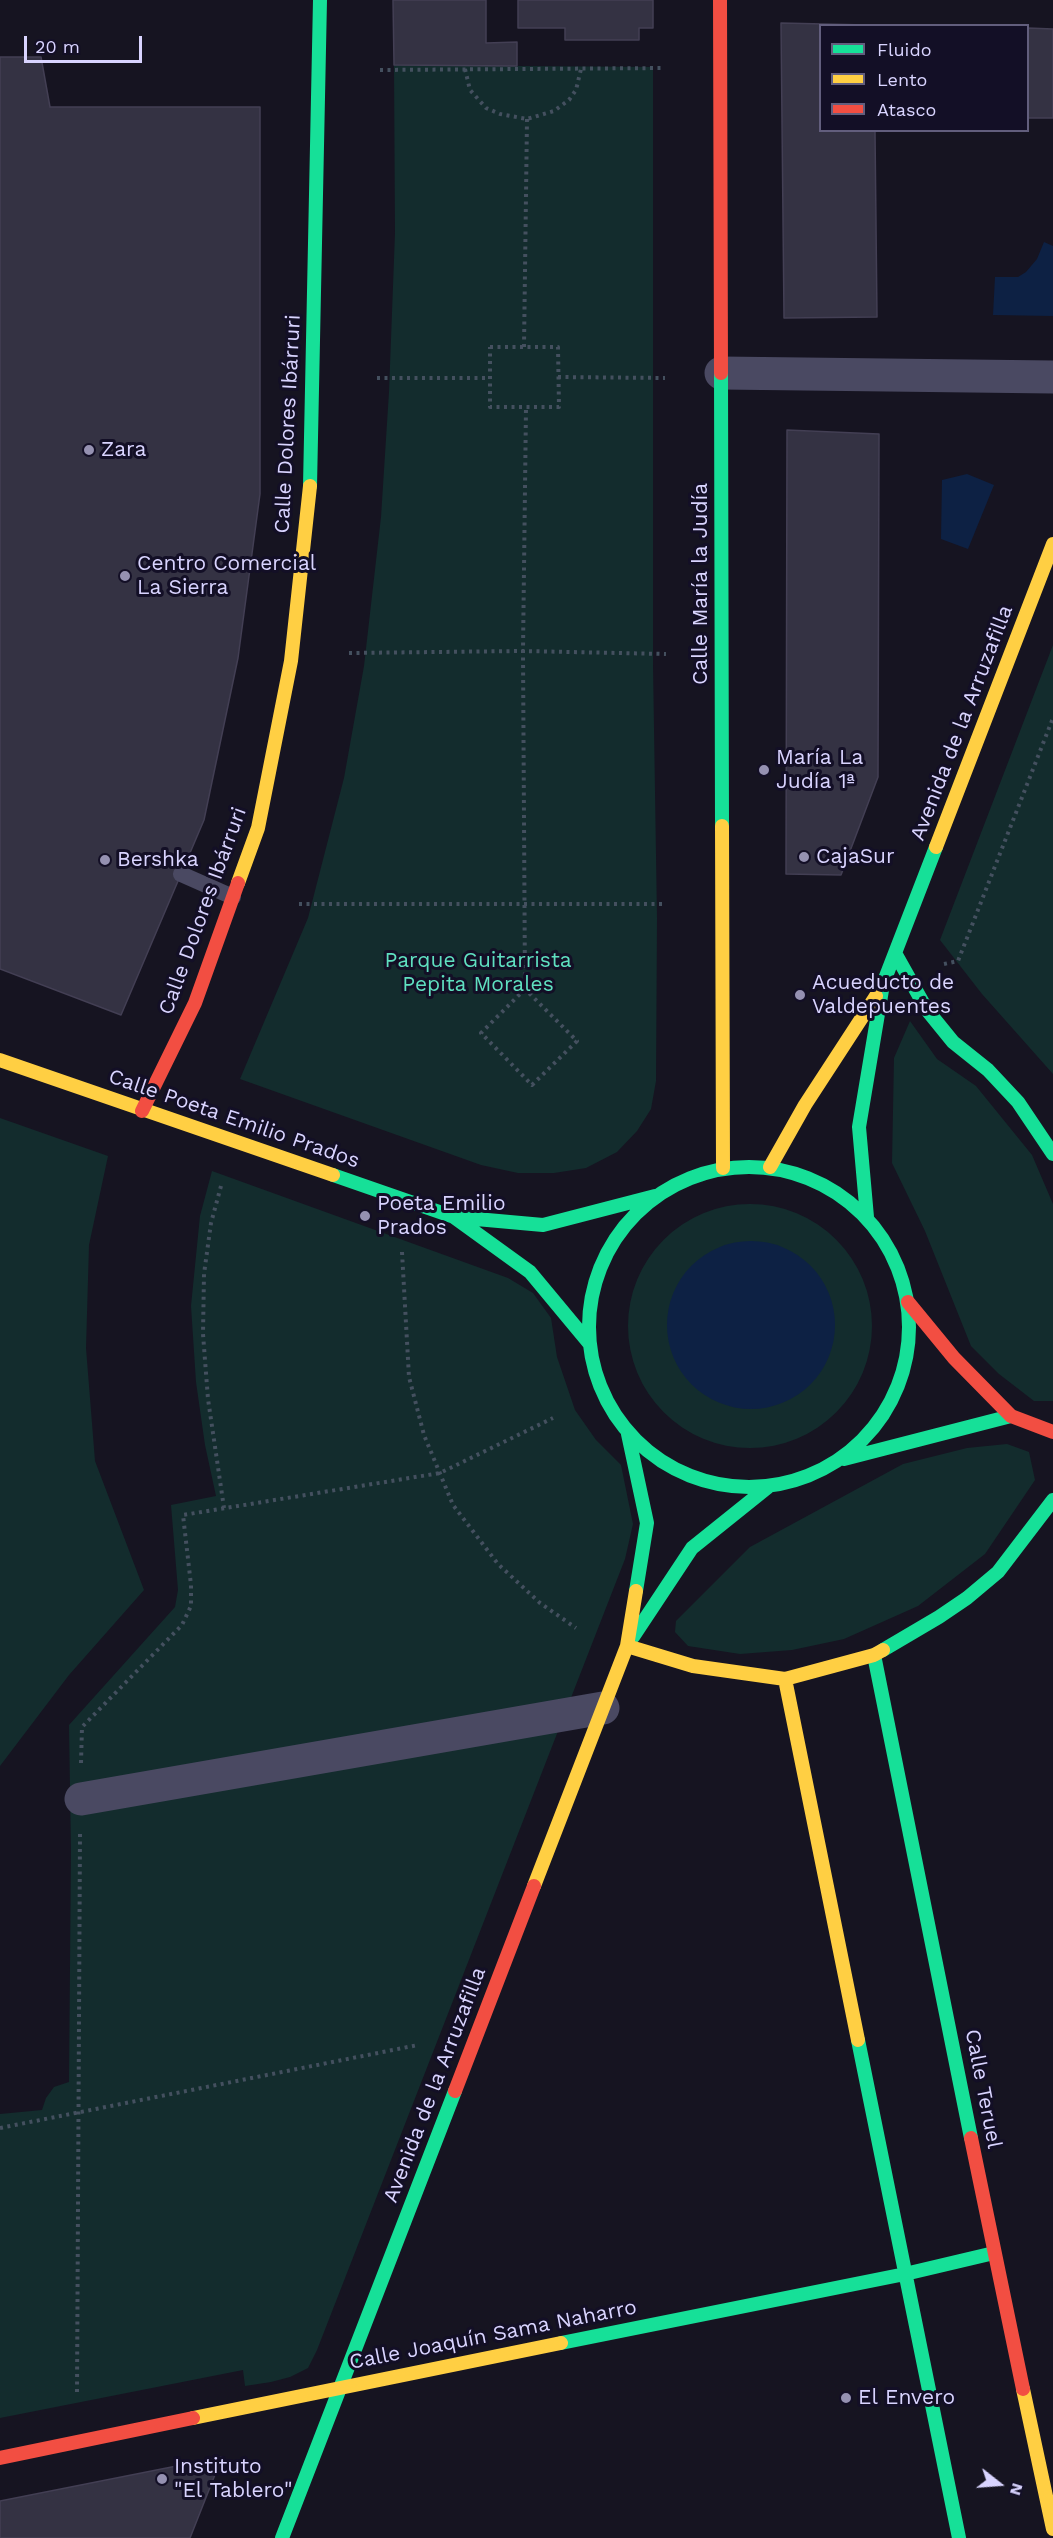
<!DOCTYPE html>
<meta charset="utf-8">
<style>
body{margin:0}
#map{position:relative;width:1053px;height:2538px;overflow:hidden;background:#161421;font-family:"Work Sans",sans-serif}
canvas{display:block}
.legend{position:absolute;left:819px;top:24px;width:210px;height:108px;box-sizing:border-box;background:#130f26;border:2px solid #625e7d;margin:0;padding:8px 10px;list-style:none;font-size:18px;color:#d9d4ff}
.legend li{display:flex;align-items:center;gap:12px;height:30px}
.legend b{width:30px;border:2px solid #625e7d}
.north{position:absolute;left:969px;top:2454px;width:60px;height:60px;-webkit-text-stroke:4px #130f26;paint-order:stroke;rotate:107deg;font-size:16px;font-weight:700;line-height:24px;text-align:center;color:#d9d4ff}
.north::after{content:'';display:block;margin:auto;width:21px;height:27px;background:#d9d4ff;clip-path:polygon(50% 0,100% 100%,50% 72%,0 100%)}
.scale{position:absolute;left:24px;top:36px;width:118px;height:27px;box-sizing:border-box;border:3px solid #d9d4ff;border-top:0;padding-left:8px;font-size:18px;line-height:21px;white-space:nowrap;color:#d9d4ff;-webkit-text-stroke:4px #130f26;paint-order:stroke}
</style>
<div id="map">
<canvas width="1053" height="2538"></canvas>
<ul class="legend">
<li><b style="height:8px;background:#16e098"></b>Fluido</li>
<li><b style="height:8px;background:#ffcf43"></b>Lento</li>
<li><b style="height:8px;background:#f24e42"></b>Atasco</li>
</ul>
<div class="north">N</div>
<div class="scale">20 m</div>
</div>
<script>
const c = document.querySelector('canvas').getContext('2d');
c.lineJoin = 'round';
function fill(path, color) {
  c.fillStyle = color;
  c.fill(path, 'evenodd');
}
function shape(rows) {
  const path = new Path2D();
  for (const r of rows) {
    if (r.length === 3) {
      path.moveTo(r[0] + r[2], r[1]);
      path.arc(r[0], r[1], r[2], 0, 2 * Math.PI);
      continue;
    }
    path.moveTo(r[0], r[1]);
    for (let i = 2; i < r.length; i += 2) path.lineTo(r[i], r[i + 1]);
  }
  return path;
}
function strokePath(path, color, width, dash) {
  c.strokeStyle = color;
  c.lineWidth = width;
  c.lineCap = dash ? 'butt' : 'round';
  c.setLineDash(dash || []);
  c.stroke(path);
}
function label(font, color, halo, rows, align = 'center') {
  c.font = font + ' "Work Sans",sans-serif';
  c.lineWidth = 6;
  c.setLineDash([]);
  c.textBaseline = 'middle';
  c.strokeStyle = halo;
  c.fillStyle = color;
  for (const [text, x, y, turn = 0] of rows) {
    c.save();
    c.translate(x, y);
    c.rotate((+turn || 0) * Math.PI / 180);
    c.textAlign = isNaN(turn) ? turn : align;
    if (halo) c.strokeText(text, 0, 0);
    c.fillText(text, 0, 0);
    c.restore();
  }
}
const green = shape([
 [394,65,653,67,653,665,657,918,656,1081,651,1109,637,1131,617,1152,586,1168,554,1173,518,1173,481,1165,240,1079,308,918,344,778,364,666,381,517,389,392,395,233],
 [1053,645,1053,1074,982,994,940,940],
 [910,1021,937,1059,976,1086,1032,1155,1053,1204,1053,1401,1034,1401,999,1374,971,1346,925,1231,892,1163,894,1058],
 [0,1118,108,1156,89,1245,86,1348,95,1461,144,1590,69,1675,0,1766],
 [212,1171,508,1278,533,1293,551,1318,557,1357,575,1410,596,1440,621,1465,633,1524,625,1559,317,2350,308,2368,290,2377,271,2382,245,2386,243,2370,0,2418,0,2114,42,2110,46,2098,54,2087,69,2082,71,1851,69,1725,175,1607,178,1590,171,1505,216,1496,205,1445,196,1382,191,1306,200,1216],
 [750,1326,122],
 [1007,1444,1029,1452,1035,1480,985,1554,918,1606,844,1639,792,1650,740,1654,688,1646,675,1632,676,1621,750,1547,903,1464,967,1448]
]);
const water = shape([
 [1044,242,1053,246,1053,316,993,315,995,277,1018,277,1026,272,1037,259],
 [967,474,994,485,968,549,941,539,942,480],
 [751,1325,84]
]);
const building = shape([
 [393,0,486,0,486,43,517,42,517,66,394,65,393,0],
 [518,0,653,0,653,28,639,28,639,40,565,40,565,28,518,28,518,0],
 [781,23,909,26,820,26,820,130,875,130,877,317,784,318,781,23],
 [1028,28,1053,29,1053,118,1028,118,1028,28],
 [0,57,41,57,50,107,260,107,260,494,238,658,204,820,121,1015,0,969,0,57],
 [787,430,879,434,878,777,841,875,786,874,787,430],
 [222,2457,190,2538,0,2538,0,2501,222,2457]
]);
const path = shape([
 [465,69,470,90,486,108,500,114,527,119,554,111,569,100,576,90,581,69],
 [380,70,665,68],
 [490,347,558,347,559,407,490,407,490,347],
 [524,347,527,119],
 [558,377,665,378],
 [377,378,489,378],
 [349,653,523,651,666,654],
 [299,904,666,904],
 [944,964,958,961,1053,718],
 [525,989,481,1033,532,1085,577,1041,525,989,523,651,526,407],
 [221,1186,211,1223,204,1274,203,1334,208,1399,224,1508],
 [402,1252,409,1377,424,1435,453,1505,498,1564,540,1603,576,1628],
 [81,1763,82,1727,182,1625,191,1606,191,1585,183,1515,440,1473,553,1418],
 [0,2128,418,2045],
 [77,2392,80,1833]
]);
const lane = shape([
 [181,874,233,897]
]);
const street = shape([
 [721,373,1053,377],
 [81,1799,603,1708]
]);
const fast = shape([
 [721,373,722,826],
 [310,486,320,0],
 [895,953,927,1010,953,1042,988,1070,1018,1102,1053,1154],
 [749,1327,160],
 [333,1175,454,1217,530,1272,589,1343],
 [454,1217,543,1225,655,1196],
 [867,1217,859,1127,883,984,936,847],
 [628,1434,647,1523,636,1591],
 [844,1459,1011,1416],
 [633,1637,692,1548,768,1487],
 [883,1650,939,1617,967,1598,998,1572,1053,1500],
 [874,1655,971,2138],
 [858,2040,959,2538],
 [561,2343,905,2274,994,2253],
 [282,2538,455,2091]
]);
const slow = shape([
 [722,826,723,1168],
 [936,847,1053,544],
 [238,883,258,828,291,661,310,486],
 [0,1060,333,1175],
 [770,1167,805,1105,876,996],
 [627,1646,693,1666,785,1679,874,1655,883,1650],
 [785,1679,858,2040],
 [534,1886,627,1646,636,1591],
 [1023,2389,1053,2529],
 [193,2418,561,2343]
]);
const jam = shape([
 [720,0,721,373],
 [142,1111,195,1003,238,883],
 [908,1302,954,1358,1011,1416,1053,1432],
 [455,2091,534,1886],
 [971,2138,1023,2389],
 [0,2458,193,2418]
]);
const markers = [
 [89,450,6,"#9591b1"],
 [125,576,6,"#9591b1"],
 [764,770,6,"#9591b1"],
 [804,857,6,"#9591b1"],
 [105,860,6,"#9591b1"],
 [800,995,6,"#9591b1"],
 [365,1216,6,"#9591b1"],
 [846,2398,6,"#9591b1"],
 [162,2479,6,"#9591b1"]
];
const streetNames = [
 ["Calle Dolores Ibárruri",288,424,-87],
 ["Calle María la Judía",701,584,-90],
 ["Avenida de la Arruzafilla",962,723,-69],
 ["Calle Dolores Ibárruri",203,911,-70],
 ["Calle Poeta Emilio Prados",234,1119,19],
 ["Avenida de la Arruzafilla",435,2085,-69],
 ["Calle Teruel",983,2089,79],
 ["Calle Joaquín Sama Naharro",493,2335,-11]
];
const poiNames = [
 ["Zara",101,450],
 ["Centro Comercial",137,564],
 ["La Sierra",137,588],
 ["María La",776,758],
 ["Judía 1ª",776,782],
 ["CajaSur",816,857],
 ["Bershka",117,860],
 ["Acueducto de",812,983],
 ["Valdepuentes",812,1007],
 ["Poeta Emilio",377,1204],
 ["Prados",377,1228],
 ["El Envero",858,2398],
 ["Instituto",174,2467],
 ["\"El Tablero\"",174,2491]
];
const parkNames = [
 ["Parque Guitarrista",478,961],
 ["Pepita Morales",478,985]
];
fill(green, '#132c2d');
fill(water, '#0d2144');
fill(building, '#343243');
strokePath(building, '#433f54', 1.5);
strokePath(path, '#44505f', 4, [3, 4.5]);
strokePath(lane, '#4a4962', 16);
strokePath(street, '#4a4962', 33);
strokePath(fast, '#16e098', 14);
strokePath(slow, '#ffcf43', 14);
strokePath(jam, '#f24e42', 14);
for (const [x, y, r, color] of markers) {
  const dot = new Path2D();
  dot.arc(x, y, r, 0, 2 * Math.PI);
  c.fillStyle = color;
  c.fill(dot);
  strokePath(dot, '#130f26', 2);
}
label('21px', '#d9d4ff', '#130f26', streetNames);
label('21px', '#d9d4ff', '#130f26', poiNames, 'left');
label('21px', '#5fe0c0', '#130f26', parkNames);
</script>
